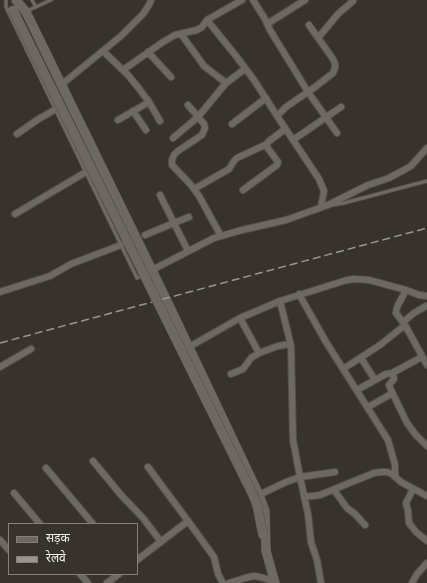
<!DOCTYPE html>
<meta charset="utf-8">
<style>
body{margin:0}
#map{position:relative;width:427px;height:583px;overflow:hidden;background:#38322d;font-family:Raleway,"Noto Sans Devanagari",sans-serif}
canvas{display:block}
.legend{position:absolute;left:8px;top:523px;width:130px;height:52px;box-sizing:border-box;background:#38322d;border:1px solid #847f7b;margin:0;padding:5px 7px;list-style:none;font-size:12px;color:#f7f3f0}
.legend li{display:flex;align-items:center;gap:8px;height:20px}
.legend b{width:20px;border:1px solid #847f7b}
</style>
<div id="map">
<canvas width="427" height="583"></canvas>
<ul class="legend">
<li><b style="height:5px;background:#6e6862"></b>सड़क</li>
<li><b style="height:5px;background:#9a9591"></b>रेलवे</li>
</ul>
</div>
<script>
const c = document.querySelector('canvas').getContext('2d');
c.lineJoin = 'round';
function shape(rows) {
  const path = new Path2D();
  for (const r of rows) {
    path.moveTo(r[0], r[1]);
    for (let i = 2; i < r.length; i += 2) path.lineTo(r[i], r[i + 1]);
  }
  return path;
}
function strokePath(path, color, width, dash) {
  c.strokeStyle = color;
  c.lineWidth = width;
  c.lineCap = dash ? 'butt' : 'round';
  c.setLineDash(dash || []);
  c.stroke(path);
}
const lane = shape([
 [6,0,6,7,137,278,143,275],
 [32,0,36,7],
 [27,11,51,0],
 [333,205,344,203,427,181]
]);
const street = shape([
 [253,0,265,19,270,30,308,92,337,133],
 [207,20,236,56,254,80,277,116],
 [267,24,305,0],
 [309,25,333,59,335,64,335,68,333,73,315,87,286,107,277,116,319,179,324,191,321,207],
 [318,38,338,14,353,1],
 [103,51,127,74,137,86,149,102,160,121],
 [148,52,171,77],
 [123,70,163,42,175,35,197,30,202,27,207,20,242,0],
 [226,83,245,69],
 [61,85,121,36,143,14,149,5,151,0],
 [188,105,204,124,205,128,202,135,178,151,174,155,172,160,172,165,191,185,199,196,221,236],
 [133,111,146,130],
 [118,120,149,102],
 [232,124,266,98],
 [17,134,37,120,56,109],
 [173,138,198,117,226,83,204,66,181,34],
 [293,140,341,107],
 [194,189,229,169,234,161,237,158,267,144],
 [243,190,277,165,278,162,267,147,267,144,268,142,285,129],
 [160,195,188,251],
 [15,214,86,172],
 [145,235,174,223,189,217],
 [152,270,214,238,242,230,286,220,328,205,368,185,389,178,404,170,411,166,427,148],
 [406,290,397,307,396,313,405,325,427,365],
 [0,292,50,276,71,264,121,245],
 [299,294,326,342,388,440,395,465,395,477],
 [280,301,291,346,293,440,300,477,308,514,311,542,317,560,321,583],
 [240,318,259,353,278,346,290,344],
 [403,322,414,313,426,306],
 [189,347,240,318,280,301,347,280,354,279,369,280,406,290,419,295,427,296],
 [361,358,375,380],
 [0,367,31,349],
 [343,369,380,345,405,325],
 [231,374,243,369,251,358,259,353],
 [357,390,386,374,393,373],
 [392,392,407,423,416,435,427,446],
 [368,407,391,394,392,392,389,385,394,379,393,374,394,372,422,357],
 [93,461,121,495,143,518,161,542],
 [148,467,188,521,214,557,218,574,223,583],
 [46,468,93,524],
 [413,489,406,503,408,511,409,523,416,532,427,541],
 [334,490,347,508,355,514,365,525],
 [14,493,40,524],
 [259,495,286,482,300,477,335,472],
 [304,497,320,495,374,473,381,472,387,472,392,474,401,482,427,496],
 [0,540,9,550],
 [137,560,188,521],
 [80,574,88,583],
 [107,583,119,574],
 [229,583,245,578,254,576,260,577,274,581],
 [412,583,417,574,427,563]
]);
const secondary = shape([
 [16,0,26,12,166,299,259,495,265,511,266,551,275,583]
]);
const rail = shape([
 [0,343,427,228]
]);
const secondaryBridge = shape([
 [13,10,253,495,257,505,263,535]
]);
strokePath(lane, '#534e4a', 4.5);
strokePath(street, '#534e4a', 8);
strokePath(secondary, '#534e4a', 10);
strokePath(lane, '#6e6862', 3);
strokePath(street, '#6e6862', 6);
strokePath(secondary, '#6e6862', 9);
strokePath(rail, '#9a9591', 1.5, [8, 4]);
strokePath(secondaryBridge, '#534e4a', 10, []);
strokePath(secondaryBridge, '#6e6862', 9);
</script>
